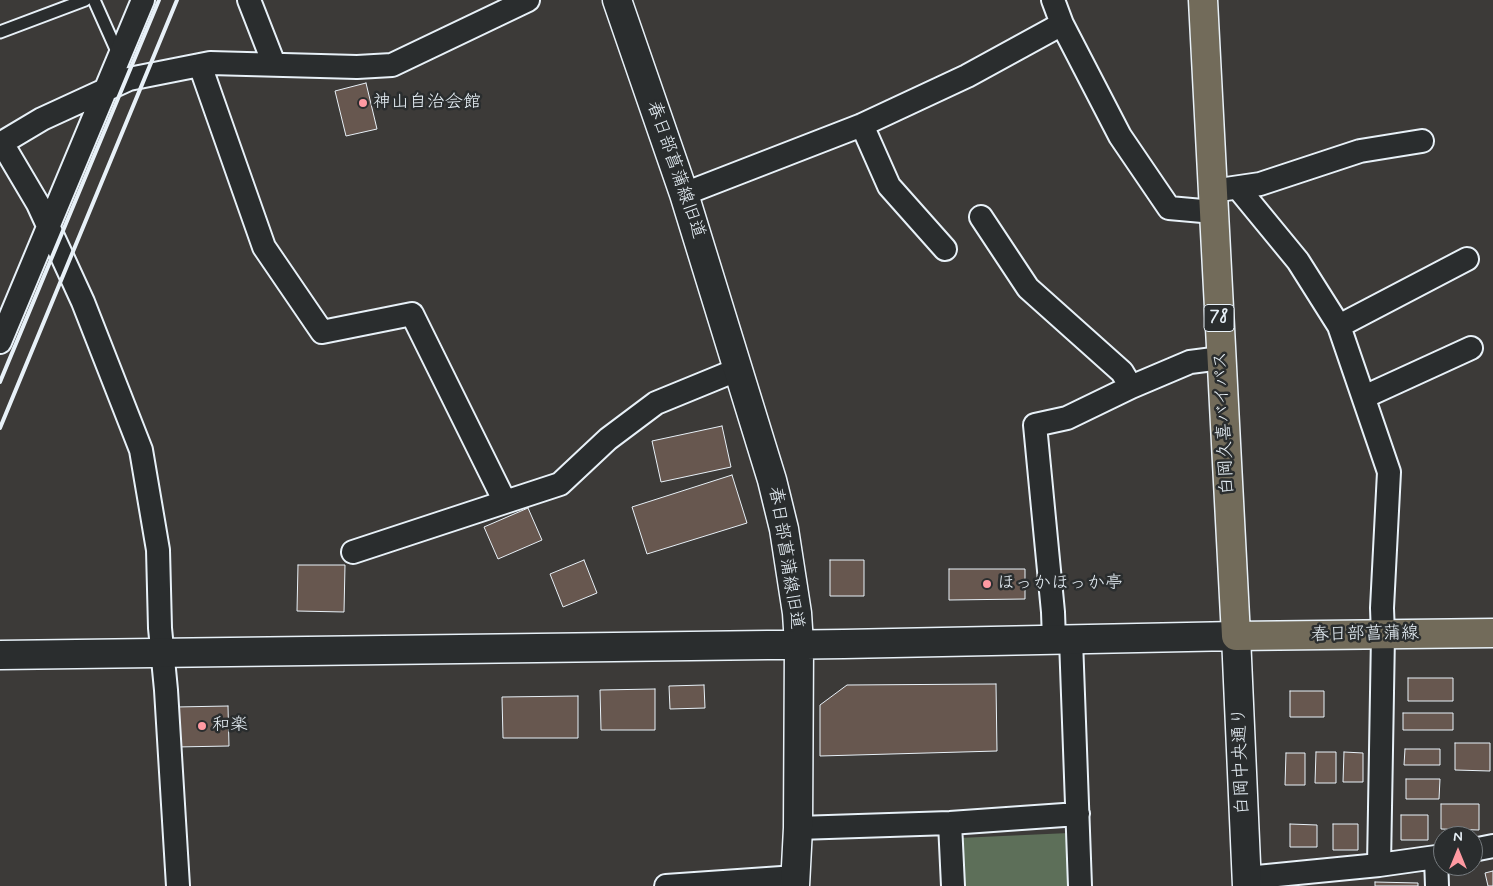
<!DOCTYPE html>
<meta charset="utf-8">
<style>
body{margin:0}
#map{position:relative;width:1493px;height:886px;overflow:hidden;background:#3c3a38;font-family:Mynerve,sans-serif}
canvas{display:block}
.north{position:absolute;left:1433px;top:826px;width:50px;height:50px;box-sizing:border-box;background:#2a2d2e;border:1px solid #767b7f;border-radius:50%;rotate:0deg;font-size:14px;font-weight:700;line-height:20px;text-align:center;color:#e8f1f8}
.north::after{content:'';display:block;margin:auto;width:18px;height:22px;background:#ff9aa2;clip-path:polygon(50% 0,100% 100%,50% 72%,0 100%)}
</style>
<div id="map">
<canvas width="1493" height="886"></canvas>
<div class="north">N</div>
</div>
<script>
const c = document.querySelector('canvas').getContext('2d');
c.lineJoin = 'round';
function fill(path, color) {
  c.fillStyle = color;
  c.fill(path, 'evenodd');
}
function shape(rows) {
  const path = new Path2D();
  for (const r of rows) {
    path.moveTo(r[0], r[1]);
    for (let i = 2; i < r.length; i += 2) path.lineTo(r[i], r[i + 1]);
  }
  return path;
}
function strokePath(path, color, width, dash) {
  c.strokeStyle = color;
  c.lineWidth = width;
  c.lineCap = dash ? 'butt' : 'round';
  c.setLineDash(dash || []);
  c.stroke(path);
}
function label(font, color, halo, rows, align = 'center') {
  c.font = font + ' Mynerve,"Klee One",sans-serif';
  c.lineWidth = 5;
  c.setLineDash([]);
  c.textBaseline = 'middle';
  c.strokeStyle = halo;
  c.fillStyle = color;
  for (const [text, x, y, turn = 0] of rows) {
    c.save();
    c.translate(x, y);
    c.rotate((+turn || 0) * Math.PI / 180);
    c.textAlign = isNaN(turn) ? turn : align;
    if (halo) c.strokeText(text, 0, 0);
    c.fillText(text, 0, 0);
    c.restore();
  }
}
const green = shape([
 [1069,833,1071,886,961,886,959,838]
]);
const building = shape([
 [366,83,377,129,346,136,335,91,366,83],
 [722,426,731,467,661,482,652,441,722,426],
 [732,475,747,523,647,554,632,507,732,475],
 [528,508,542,540,498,559,484,527,528,508],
 [584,560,597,593,563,607,550,574,584,560],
 [830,560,864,560,864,596,830,596,830,560],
 [298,565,345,565,344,612,297,611,298,565],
 [949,569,1025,569,1025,599,949,600,949,569],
 [1408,678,1453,678,1453,701,1408,701,1408,678],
 [996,684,997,751,820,756,820,705,847,685,996,684],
 [704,685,705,708,670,709,669,686,704,685],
 [655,689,655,730,601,730,600,690,655,689],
 [1290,691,1324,691,1324,717,1290,717,1290,691],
 [578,696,578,738,503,738,502,697,578,696],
 [228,706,229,746,176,747,176,707,228,706],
 [1403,713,1453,713,1453,730,1403,730,1403,713],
 [1455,743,1490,743,1490,771,1455,770,1455,743],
 [1405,749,1440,749,1440,765,1404,765,1405,749],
 [1316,752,1336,752,1336,783,1315,783,1316,752],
 [1344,752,1363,753,1363,782,1343,782,1344,752],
 [1286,753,1305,753,1305,785,1285,785,1286,753],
 [1406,779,1440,779,1439,799,1406,799,1406,779],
 [1441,804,1479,804,1479,830,1441,829,1441,804],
 [1401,815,1428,815,1428,840,1401,840,1401,815],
 [1290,824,1317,825,1317,847,1290,847,1290,824],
 [1333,824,1358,824,1358,850,1333,850,1333,824],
 [1493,871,1493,886,1488,886,1485,873,1493,871],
 [1375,882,1418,883,1418,886,1375,886,1375,882]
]);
const service = shape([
 [94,0,119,56],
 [0,32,85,0]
]);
const minor = shape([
 [249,0,274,64],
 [1053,0,1062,24,1120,136,1169,208,1214,212],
 [200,65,264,247,322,332,412,314,505,502,560,484,608,439,656,403,739,369],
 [862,125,889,186,945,249],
 [2,143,38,204,83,302,141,450,158,550,160,628,166,690,178,886],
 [0,144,42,119,129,79,210,63,357,67,392,65,528,0],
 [1238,188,1298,261,1339,326,1389,472,1382,608,1383,635,1379,865],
 [1226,189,1260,184,1360,151,1422,141],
 [684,194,862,125,967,76,1062,24],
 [981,217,1028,288,1122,372,1131,387],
 [1339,326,1467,259],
 [0,342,143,0],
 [1364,397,1471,348],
 [353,552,505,502],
 [1054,640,1053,612,1035,425,1067,418,1131,387,1190,362,1221,358],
 [1071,640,1080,886],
 [950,823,953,886],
 [798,828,950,823,1078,814],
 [1473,850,1493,846],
 [1436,858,1437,886],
 [1247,878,1379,865,1443,856],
 [666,886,796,877]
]);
const tertiary = shape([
 [617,0,684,194,772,480,784,529,797,613,799,644,798,828,795,886],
 [0,655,844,644,1236,636,1247,886]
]);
const primary = shape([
 [1203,0,1236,636,1493,633]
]);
const rail = shape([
 [0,382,159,0],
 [0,428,177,0]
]);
const markers = [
 [363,103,5,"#ff9aa2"],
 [987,584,5,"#ff9aa2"],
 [202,726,5,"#ff9aa2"]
];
const shields = [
 [1219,318,30]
];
const shieldNames = [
 ["78",1219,318]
];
const poiNames = [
 ["神山自治会館",373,103],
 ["ほっかほっか亭",997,584],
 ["和楽",212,726]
];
const streetNames = [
 ["春日部菖蒲線旧道",675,170,71],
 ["白岡久喜バイパス",1225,423,-93],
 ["春日部菖蒲線旧道",785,558,81],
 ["春日部菖蒲線",1365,635,-1],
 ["白岡中央通り",1242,761,-92]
];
fill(green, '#5d6f59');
fill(building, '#67574f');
strokePath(building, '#e8f1f8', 1);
strokePath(service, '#e8f1f8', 15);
strokePath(minor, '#e8f1f8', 26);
strokePath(tertiary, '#e8f1f8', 31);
strokePath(primary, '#e8f1f8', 31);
strokePath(service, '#2a2d2e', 11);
strokePath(minor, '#2a2d2e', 22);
strokePath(tertiary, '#2a2d2e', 28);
strokePath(primary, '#726b5a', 28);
strokePath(rail, '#e8f1f8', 4);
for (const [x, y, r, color] of markers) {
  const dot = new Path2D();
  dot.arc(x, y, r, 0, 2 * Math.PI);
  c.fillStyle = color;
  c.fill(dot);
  strokePath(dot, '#2a2d2e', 2);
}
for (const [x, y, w] of shields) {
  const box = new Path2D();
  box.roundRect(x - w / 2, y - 13.5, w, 27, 4);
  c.fillStyle = '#2a2d2e';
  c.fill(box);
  strokePath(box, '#e8f1f8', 1);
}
label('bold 16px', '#e8f1f8', null, shieldNames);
label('18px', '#e8f1f8', '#2a2d2e', poiNames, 'left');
label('18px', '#e8f1f8', '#2a2d2e', streetNames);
</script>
